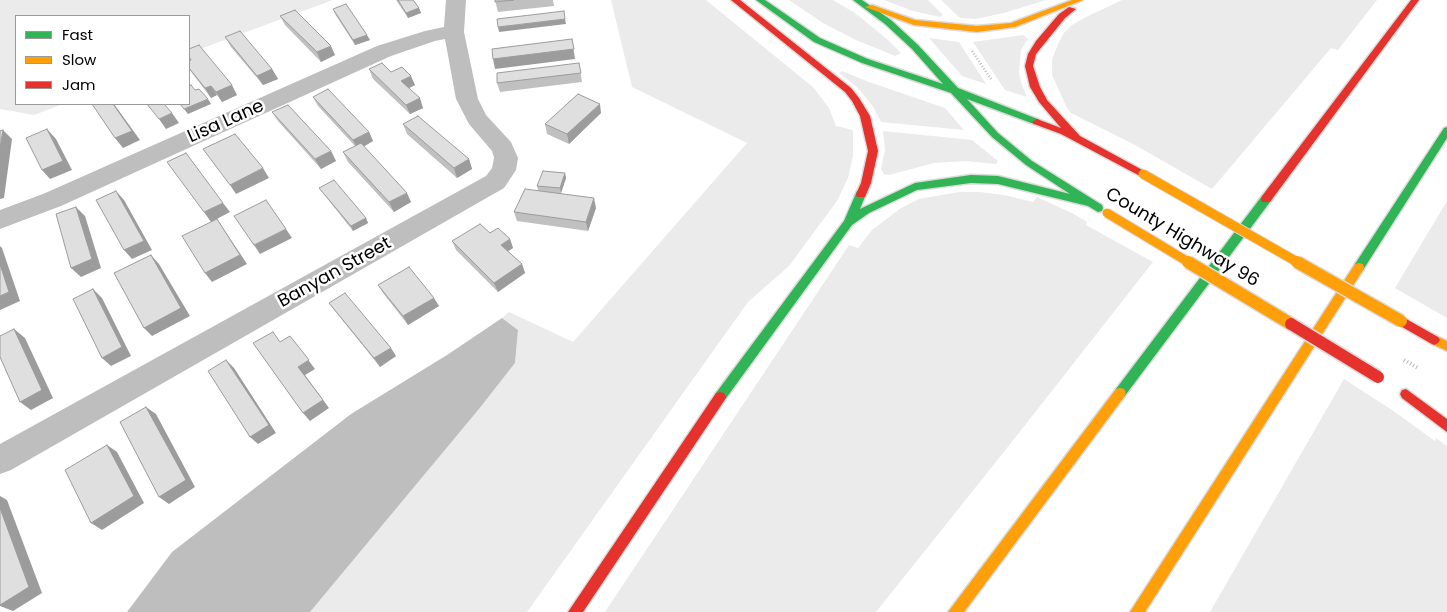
<!DOCTYPE html>
<style>
body{margin:0}
#map{position:relative;width:1447px;height:612px;overflow:hidden;background:#fff;font-family:Poppins,sans-serif}
canvas{display:block}
.legend{position:absolute;left:15px;top:15px;width:175px;height:90px;box-sizing:border-box;background:#fff;border:1px solid #999;margin:0;padding:6px 9px;list-style:none;font-size:15px;color:#000}
.legend li{display:flex;align-items:center;gap:10px;height:25px}
.legend b{width:25px;border:1px solid #999}
</style>
<div id="map">
<canvas width="1447" height="612"></canvas>
<ul class="legend">
<li><b style="height:6px;background:#30b455"></b>Fast</li>
<li><b style="height:6px;background:#ff9f0a"></b>Slow</li>
<li><b style="height:6px;background:#e5322d"></b>Jam</li>
</ul>
</div>
<script>
const c = document.querySelector('canvas').getContext('2d');
c.lineJoin = 'round';
function fill(path, color) {
  c.fillStyle = color;
  c.fill(path, 'evenodd');
}
function shape(rows) {
  const path = new Path2D();
  for (const r of rows) {
    path.moveTo(r[0], r[1]);
    for (let i = 2; i < r.length; i += 2) path.lineTo(r[i], r[i + 1]);
  }
  return path;
}
function strokePath(path, color, width, dash) {
  c.strokeStyle = color;
  c.lineWidth = width;
  c.lineCap = dash ? 'butt' : 'round';
  c.setLineDash(dash || []);
  c.stroke(path);
}
function label(font, color, halo, rows, align = 'center') {
  c.font = font + ' Poppins,sans-serif';
  c.lineWidth = 5;
  c.setLineDash([]);
  c.textBaseline = 'middle';
  c.strokeStyle = halo;
  c.fillStyle = color;
  for (const [text, x, y, turn = 0] of rows) {
    c.save();
    c.translate(x, y);
    c.rotate((+turn || 0) * Math.PI / 180);
    c.textAlign = isNaN(turn) ? turn : align;
    if (halo) c.strokeText(text, 0, 0);
    c.fillText(text, 0, 0);
    c.restore();
  }
}
const green = shape([
 [0,0,333,0,189,53,189,16,16,16,16,104,63,104,34,115,0,109],
 [611,0,706,0,814,88,829,108,836,126,853,130,853,156,848,178,837,201,789,266,748,302,527,612,310,612,479,409,515,363,518,330,502,318,509,312,573,342,747,143,632,87],
 [789,0,833,0,855,13,887,39,901,53,895,56,856,40,823,23],
 [884,0,928,0,943,15,940,17,913,11],
 [941,0,1046,0,1004,13,976,19,960,18],
 [1122,0,1377,0,1338,50,1331,48,1212,189,1135,145,1071,113,1066,106,1052,75,1052,60,1058,44,1064,33,1072,25,1084,18],
 [1023,35,1028,39,1021,50,1019,73,1022,85,1027,97,1005,90,973,42],
 [929,38,959,42,986,84,962,76],
 [842,71,869,82,945,108,964,130,881,122,872,105,857,87,839,73],
 [883,131,972,140,998,161,996,164,966,161,934,163,889,175,884,174,881,169,885,150],
 [959,192,980,192,1004,195,1033,202,1037,197,1074,214,1087,222,1086,225,1153,262,1011,443,876,612,605,612,849,245,858,248,872,230,901,208,919,199],
 [1447,201,1447,318,1395,288],
 [1344,379,1395,412,1435,441,1436,438,1447,446,1447,612,1210,612]
]);
const water = shape([
 [502,318,518,330,515,363,479,409,310,612,127,612,172,552,351,414,447,355]
]);
const path = shape([
 [972,51,991,79]
]);
const street = shape([
 [446,0,466,0,464,32,478,99,486,115,511,142,518,158,516,170,504,188,11,470,0,474,0,444,486,176,492,168,494,158,492,151,469,124,456,99,445,39,435,41,391,56,61,206,0,229,0,210,43,194,377,46,425,31,444,27,446,0]
]);
const fast = shape([
 [756,0,765,0,820,38,868,59,943,84,912,49,885,24,853,0,862,0,891,20,918,45,958,88,1040,120,1040,124,1034,124,967,99,998,133,1032,161,1102,205,1103,208,1102,211,1098,212,1088,206,998,184,971,183,917,190,869,213,852,225,724,401,720,402,716,401,714,397,716,393,844,221,857,191,865,191,866,194,860,209,915,183,971,175,998,176,1070,194,1026,165,992,137,951,93,862,63,814,42,756,0],
 [1447,127,1447,138,1363,270,1355,270,1354,267,1355,264,1444,128,1447,127],
 [1266,195,1270,196,1271,199,1270,202,1124,397,1120,398,1116,397,1114,393,1116,389,1262,196,1266,195]
]);
const slow = shape([
 [1072,0,1083,0,1015,27,977,32,914,25,865,7,872,5,915,20,977,26,1011,23,1072,0],
 [1359,263,1363,264,1364,267,1363,270,1145,612,1130,612,1355,264,1359,263],
 [1434,335,1447,341,1447,351,1430,343,1428,340,1430,337,1434,335],
 [1120,388,1124,389,1126,393,1124,397,964,612,948,612,1116,389,1120,388]
]);
const jam = shape([
 [731,0,740,0,851,88,859,98,870,116,878,151,871,183,865,197,857,197,856,194,861,183,868,151,860,116,852,101,845,92,731,0],
 [1411,0,1419,0,1270,202,1262,202,1261,199,1262,196,1411,0],
 [1069,7,1076,9,1065,18,1036,54,1033,66,1040,87,1047,100,1080,136,1146,172,1148,174,1146,176,1140,176,1061,134,1034,124,1032,122,1037,119,1061,128,1039,102,1030,87,1025,66,1028,54,1036,41,1059,14,1069,7],
 [1401,316,1438,337,1440,340,1438,343,1434,345,1430,343,1397,324,1395,321,1397,318,1401,316],
 [1406,389,1447,419,1447,432,1402,398,1400,394,1402,390,1406,389],
 [720,392,724,393,726,397,724,401,583,612,568,612,716,393,720,392]
]);
const pathBridge = shape([
 [1404,360,1418,368]
]);
const slowBridgeFar1 = shape([
 [1143,174,1299,263],
 [1107,213,1190,263]
]);
const slowBridge = shape([
 [1188,262,1291,324],
 [1297,262,1401,321]
]);
const jamBridge = shape([
 [1291,324,1378,377]
]);
const wall = shape([
 [396,0,413,0,419,8,421,13,408,18],
 [495,0,553,0,554,6,498,12],
 [333,9,370,40,355,45,335,14],
 [280,16,335,55,321,62,285,25],
 [225,37,272,69,278,79,263,85,231,47],
 [189,49,237,95,222,102,217,95,211,98,189,69,189,61,190,60,189,59],
 [579,63,582,82,500,92,497,83],
 [369,69,391,72,415,85,409,88,423,108,410,114,373,79],
 [313,97,369,132,373,141,364,146,411,202,394,212,348,162,343,152,355,146,318,106],
 [272,112,331,151,336,161,321,169,278,121],
 [601,113,569,144,547,134,545,124],
 [403,124,469,159,472,169,457,178,407,134],
 [565,173,566,178,561,193,596,208,588,231,517,221,514,212,538,190,537,186],
 [319,188,366,218,368,223,353,231,322,192],
 [490,233,510,239,513,248,508,251,522,264,525,273,498,292,456,250,452,241],
 [378,285,439,306,408,325,383,293],
 [329,303,396,356,380,367,335,311]
]);
const shadedWall = shape([
 [419,8,421,13,408,18,406,13],
 [565,19,566,24,499,32,498,27],
 [367,35,370,40,355,45,353,40],
 [572,39,575,59,495,69,493,59],
 [331,46,335,55,321,62,317,52],
 [272,69,278,79,263,85,257,76],
 [411,76,415,85,405,90,401,81],
 [232,85,237,95,222,102,216,92],
 [211,86,217,95,211,98,205,88],
 [420,98,423,108,410,114,406,105],
 [208,99,211,104,188,114,184,109],
 [113,104,114,104,140,140,123,148,115,138],
 [600,104,601,113,569,144,567,134],
 [172,113,179,123,166,129,159,119],
 [47,129,56,139,72,170,50,179,42,170],
 [3,130,12,139,4,198,0,199,0,148],
 [369,132,373,141,358,150,353,140],
 [331,151,336,161,321,169,315,159],
 [469,159,472,169,457,178,454,168],
 [263,168,269,178,236,194,230,185],
 [565,173,566,178,561,193,560,188],
 [116,191,124,200,152,250,132,259,124,250],
 [407,193,411,202,394,212,389,202],
 [594,198,596,208,588,231,586,222],
 [223,203,230,212,211,222,204,212],
 [76,207,85,216,101,268,81,277,71,268],
 [366,218,368,223,353,231,351,226],
 [217,219,247,264,212,282,205,273],
 [286,229,292,238,260,254,254,245],
 [510,239,513,248,504,254,501,245],
 [0,246,2,248,20,301,0,310],
 [151,255,159,264,190,316,152,336,144,328],
 [522,264,525,273,498,292,494,283],
 [93,289,102,298,131,356,111,366,102,358],
 [434,298,439,306,408,325,403,316],
 [14,329,25,338,53,398,31,410,20,402],
 [290,336,315,369,305,375,329,408,310,421,303,413,298,367],
 [391,348,396,356,380,367,374,358],
 [226,360,234,368,276,433,258,444,250,437],
 [146,407,156,414,195,487,169,504,159,497],
 [107,445,117,452,144,503,102,530,91,523],
 [0,496,7,500,42,593,13,611,0,606]
]);
const building = shape([
 [398,0,413,0,419,8,406,13,398,0],
 [495,0,514,0,495,2,495,0],
 [346,4,367,35,353,40,333,9,346,4],
 [295,10,331,46,317,52,280,16,295,10],
 [564,11,565,19,498,27,497,19,564,11],
 [240,31,272,69,257,76,225,37,240,31],
 [572,39,574,49,493,59,492,49,572,39],
 [199,45,232,85,216,92,211,86,205,88,189,68,189,61,191,60,189,57,189,49,199,45],
 [382,63,391,72,402,67,411,76,401,81,420,98,406,105,369,69,382,63],
 [579,63,581,73,497,83,497,73,579,63],
 [191,85,195,90,199,89,208,99,184,109,180,104,189,104,189,86,191,85],
 [328,89,369,132,353,140,313,97,328,89],
 [578,94,600,104,567,134,545,124,578,94],
 [92,104,113,104,132,131,115,138,92,104],
 [147,104,164,104,172,113,159,119,147,104],
 [288,105,331,151,315,159,272,112,288,105],
 [418,116,469,159,454,168,403,124,418,116],
 [47,129,63,161,42,170,26,138,47,129],
 [3,130,0,148,0,131,3,130],
 [235,134,263,168,230,185,203,149,235,134],
 [361,143,407,193,389,202,343,152,361,143],
 [186,153,223,203,204,212,167,162,186,153],
 [543,171,565,173,560,188,537,186,543,171],
 [334,180,366,218,351,226,319,188,334,180],
 [525,189,594,198,586,222,514,212,525,189],
 [116,191,144,241,124,250,96,200,116,191],
 [266,200,286,229,254,245,234,216,266,200],
 [76,207,92,259,71,268,56,214,76,207],
 [217,219,240,255,205,273,182,236,217,219],
 [480,224,490,233,498,228,510,239,501,245,522,264,494,283,452,241,480,224],
 [151,255,181,308,144,328,114,273,151,255],
 [0,264,9,292,0,296,0,264],
 [409,267,434,298,403,316,378,285,409,267],
 [93,289,122,347,102,358,73,299,93,289],
 [345,293,391,348,374,358,329,303,345,293],
 [14,329,42,390,20,402,0,357,0,336,14,329],
 [273,332,280,342,290,336,309,360,298,367,323,400,303,413,253,343,273,332],
 [226,360,269,425,250,437,208,371,226,360],
 [146,407,186,480,159,497,120,422,146,407],
 [107,445,134,496,91,523,65,470,107,445],
 [0,508,29,587,0,605,0,508]
]);
const streetNames = [
 ["Lisa Lane",226,122,-24],
 ["County Highway 96",1182,238,31],
 ["Banyan Street",335,273,-29]
];
fill(green, '#ebebeb');
fill(water, '#bebebe');
strokePath(fast, '#dbdbdb', 3);
strokePath(slow, '#dbdbdb', 3);
strokePath(jam, '#dbdbdb', 3);
strokePath(path, '#b9b9b9', 2.5, [1, 2]);
fill(street, '#bebebe');
fill(fast, '#30b455');
fill(slow, '#ff9f0a');
fill(jam, '#e5322d');
strokePath(slowBridgeFar1, '#dbdbdb', 11, []);
strokePath(slowBridge, '#dbdbdb', 15, []);
strokePath(jamBridge, '#dbdbdb', 15, []);
strokePath(pathBridge, '#b9b9b9', 4, [1, 2.5]);
strokePath(slowBridgeFar1, '#ff9f0a', 9);
strokePath(slowBridge, '#ff9f0a', 12);
strokePath(jamBridge, '#e5322d', 12);
fill(wall, '#c0c0c0');
fill(shadedWall, '#9c9c9c');
fill(building, '#dfdfdf');
strokePath(building, '#9c9c9c', 1);
label('18px', '#000', '#fff', streetNames);
</script>
